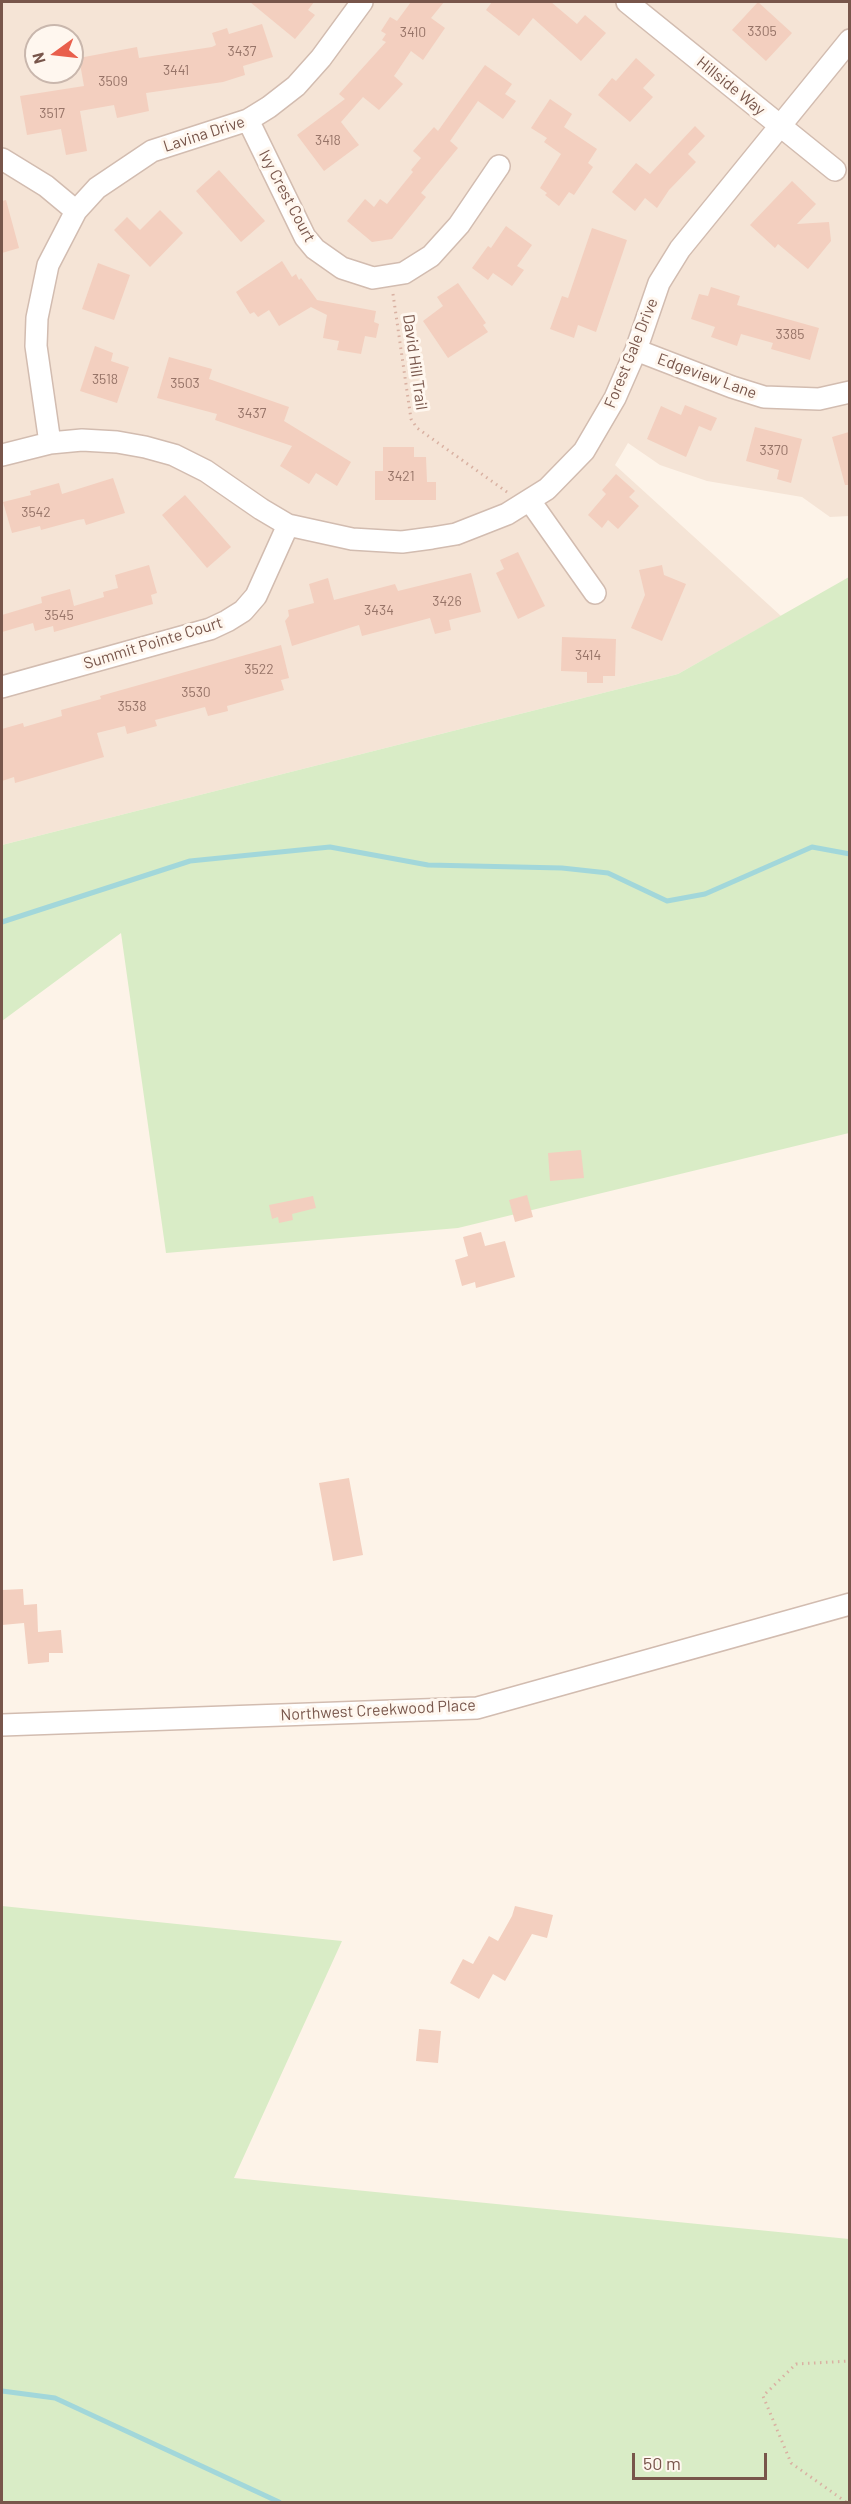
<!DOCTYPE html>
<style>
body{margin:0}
#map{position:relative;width:851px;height:2504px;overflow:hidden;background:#fdf3e8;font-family:Barlow,sans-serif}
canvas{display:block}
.frame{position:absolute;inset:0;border:3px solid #78564b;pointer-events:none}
.north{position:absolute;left:24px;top:24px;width:60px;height:60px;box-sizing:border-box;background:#fff7ef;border:2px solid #c9b7ad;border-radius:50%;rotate:255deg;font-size:16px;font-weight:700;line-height:24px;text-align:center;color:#78564b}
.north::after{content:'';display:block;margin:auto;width:21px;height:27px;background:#e95f4c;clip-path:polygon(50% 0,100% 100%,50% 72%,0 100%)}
.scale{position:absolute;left:632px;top:2453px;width:135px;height:27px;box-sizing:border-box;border:3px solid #78564b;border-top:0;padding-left:8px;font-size:18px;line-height:21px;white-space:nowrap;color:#78564b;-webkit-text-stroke:4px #fff7ef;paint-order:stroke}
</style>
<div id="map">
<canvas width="851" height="2504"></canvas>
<div class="frame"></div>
<div class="north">N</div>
<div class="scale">50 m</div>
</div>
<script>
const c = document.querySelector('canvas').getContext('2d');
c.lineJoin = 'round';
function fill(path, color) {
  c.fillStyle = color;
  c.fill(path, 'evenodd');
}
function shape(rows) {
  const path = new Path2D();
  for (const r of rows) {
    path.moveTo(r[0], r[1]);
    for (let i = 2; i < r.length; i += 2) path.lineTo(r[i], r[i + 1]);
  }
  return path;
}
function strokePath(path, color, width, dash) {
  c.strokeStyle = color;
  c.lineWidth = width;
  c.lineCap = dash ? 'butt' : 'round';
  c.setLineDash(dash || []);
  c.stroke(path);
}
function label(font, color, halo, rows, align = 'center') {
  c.font = font + ' Barlow,sans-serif';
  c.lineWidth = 6;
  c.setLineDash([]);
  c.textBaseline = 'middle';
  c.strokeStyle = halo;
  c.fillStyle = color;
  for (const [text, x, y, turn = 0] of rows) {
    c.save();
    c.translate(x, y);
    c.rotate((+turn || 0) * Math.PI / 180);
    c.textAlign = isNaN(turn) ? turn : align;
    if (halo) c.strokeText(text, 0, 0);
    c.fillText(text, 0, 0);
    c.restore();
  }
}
const residential = shape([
 [2,2,849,2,849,516,830,517,802,497,707,481,660,465,628,443,615,465,781,616,678,674,2,845],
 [36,36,72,36,72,72,36,72]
]);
const green = shape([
 [849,577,849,1133,458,1228,166,1253,121,933,2,1021,2,845,678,674],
 [2,1906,342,1941,234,2178,849,2239,849,2502,2,2502]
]);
const stream = shape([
 [2,922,190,861,330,847,428,865,562,868,608,873,667,901,705,894,812,847,850,854],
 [2,2391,55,2398,279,2502]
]);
const building = shape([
 [250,2,314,2,308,10,315,15,295,39],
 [411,2,444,2,431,18,445,28,423,60,411,51,394,76,403,84,379,110,363,97,341,122,359,145,324,171,297,135,345,99,339,94,386,42,382,40,386,34,381,31,390,17,397,21],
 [492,2,551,2,577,24,585,15,606,33,581,61,533,18,519,36,486,10],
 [758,2,792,33,766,61,732,30],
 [262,24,273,57,243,66,245,75,223,82,146,93,149,111,117,118,114,105,80,111,87,151,66,155,61,129,27,135,20,96,84,86,79,58,137,47,139,58,212,47,216,45,212,33,227,28,229,34],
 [636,58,655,75,643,88,653,97,630,122,598,95,612,78,616,81],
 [485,65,512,84,505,94,516,101,503,119,478,101,450,141,458,148,421,193,426,197,392,239,372,242,347,221,365,199,374,207,380,199,387,204,413,172,411,170,421,158,413,151,434,127,438,131],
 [550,99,572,114,564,127,597,149,588,163,593,167,574,195,569,192,559,206,545,195,547,193,540,188,561,154,544,142,547,138,531,128],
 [695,126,705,136,688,154,696,162,669,190,657,208,645,198,635,211,612,192,636,163,650,174],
 [219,170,265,221,241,242,196,191],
 [792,181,816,204,797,224,829,222,831,241,808,269,778,244,775,248,750,225],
 [6,200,19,248,2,253,2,201],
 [160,210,183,233,150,267,114,230,127,217,140,230],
 [506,226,532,245,517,266,524,270,512,286,493,273,488,280,472,268,488,246,491,248],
 [592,228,627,240,596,332,578,325,574,338,550,329,562,296,568,298],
 [282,261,292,277,296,274,299,280,301,278,317,300,376,311,374,322,379,324,376,338,365,336,361,354,337,350,339,341,323,338,327,315,311,307,279,326,269,310,258,317,254,312,250,314,236,292],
 [98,263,130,275,114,320,82,309],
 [458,283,486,323,483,325,488,332,448,358,423,321,443,306,437,297],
 [711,287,740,296,737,305,819,328,810,360,771,349,773,343,741,334,737,346,711,337,715,327,691,319,699,294,708,296],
 [95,346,113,353,111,361,129,367,117,403,80,391],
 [169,357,212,369,209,379,289,407,284,421,351,462,337,486,316,473,309,484,280,466,292,446,215,420,217,414,157,398],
 [685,405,717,418,711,431,699,426,686,457,647,439,661,406,681,415],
 [755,427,802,439,791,483,777,479,779,470,746,461],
 [849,432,849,485,845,485,832,437],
 [383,447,414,447,414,457,426,457,427,482,436,482,436,500,375,500,375,471,383,471],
 [616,474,635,491,629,497,639,506,618,529,608,520,602,528,588,515,606,494,602,490],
 [113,478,125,513,86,525,84,519,78,520,41,530,40,526,12,533,3,502,31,495,30,491,59,483,62,494],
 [185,495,231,547,207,568,162,515],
 [518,552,545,606,518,619,496,573,504,569,500,560],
 [149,565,157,593,151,595,153,604,54,632,53,626,35,631,33,623,2,632,2,615,42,603,41,597,70,589,74,606,104,597,103,592,118,588,115,575],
 [662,565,664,575,686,584,662,641,631,628,645,595,639,570],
 [471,573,481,612,449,620,451,630,435,634,430,618,362,636,359,625,292,646,285,621,289,616,288,610,314,603,309,584,328,578,334,600,395,584,398,591],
 [562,637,616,639,615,676,603,676,603,683,587,683,587,672,561,671],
 [281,645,289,678,281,680,284,690,227,706,228,711,208,716,205,707,155,720,157,726,127,734,125,726,97,733,104,757,15,783,14,777,2,781,2,729,23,723,24,727,62,716,61,710,101,699,100,696],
 [581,1150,584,1178,550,1181,548,1153],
 [527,1195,533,1217,515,1222,509,1200],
 [313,1196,316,1208,292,1214,293,1220,279,1223,278,1217,272,1219,269,1205],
 [481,1232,485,1246,505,1241,515,1277,476,1288,475,1282,462,1286,455,1260,468,1256,463,1237],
 [349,1478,363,1555,333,1561,319,1483],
 [23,1589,24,1605,37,1604,38,1632,61,1630,63,1653,49,1653,49,1662,28,1664,24,1623,2,1625,2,1590],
 [515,1906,553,1915,547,1938,532,1934,505,1981,493,1974,479,1999,450,1983,463,1959,473,1964,489,1936,498,1941,512,1916],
 [419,2029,441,2031,438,2063,416,2061]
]);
const path = shape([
 [393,294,411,419,417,428,507,492],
 [846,2502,791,2463,763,2396,796,2364,850,2361]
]);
const minor = shape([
 [627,2,835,170],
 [248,120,305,237,315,249,342,268,373,278,404,273,431,256,459,225,499,166],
 [2,159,46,186,76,211],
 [636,350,732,387,764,397,819,399,850,392],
 [50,443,36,346,37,318,48,265,76,211,97,188,152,151,248,120,269,107,296,86,321,58,362,2],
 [2,455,50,443,82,440,117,442,145,447,174,455,206,471,261,509,288,525,352,539,402,542,432,538,456,534,507,514,547,489,584,451,615,398,636,350,659,283,680,249,850,40],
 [530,501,595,593],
 [2,687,210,629,227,621,243,611,256,596,288,525],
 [2,1725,477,1708,850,1604]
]);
const numberNames = [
 ["3305",762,31],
 ["3410",413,32],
 ["3437",242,51],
 ["3441",176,70],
 ["3509",113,81],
 ["3517",52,113],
 ["3418",328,140],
 ["3385",790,334],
 ["3518",105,379],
 ["3503",185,383],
 ["3437",252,413],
 ["3370",774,450],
 ["3421",401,476],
 ["3542",36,512],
 ["3426",447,601],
 ["3434",379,610],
 ["3545",59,615],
 ["3414",588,655],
 ["3522",259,669],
 ["3530",196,692],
 ["3538",132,706]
];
const streetNames = [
 ["Hillside Way",731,86,39],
 ["Lavina Drive",204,134,-18],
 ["Ivy Crest Court",287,196,62],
 ["Forest Gale Drive",631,353,-68],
 ["David Hill Trail",415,362,82],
 ["Edgeview Lane",707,376,20],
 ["Summit Pointe Court",153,643,-17],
 ["Northwest Creekwood Place",378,1710,-3]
];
fill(residential, '#f5e4d6');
fill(green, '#d9ecc6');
strokePath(stream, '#a2d7da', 5);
fill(building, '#f3cfbf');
strokePath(minor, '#d2bcb0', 24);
strokePath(path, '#d9b1a2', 3, [1.5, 4.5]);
strokePath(minor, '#fff', 21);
label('14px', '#977468', null, numberNames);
label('16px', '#78564b', '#fff7ef', streetNames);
</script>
